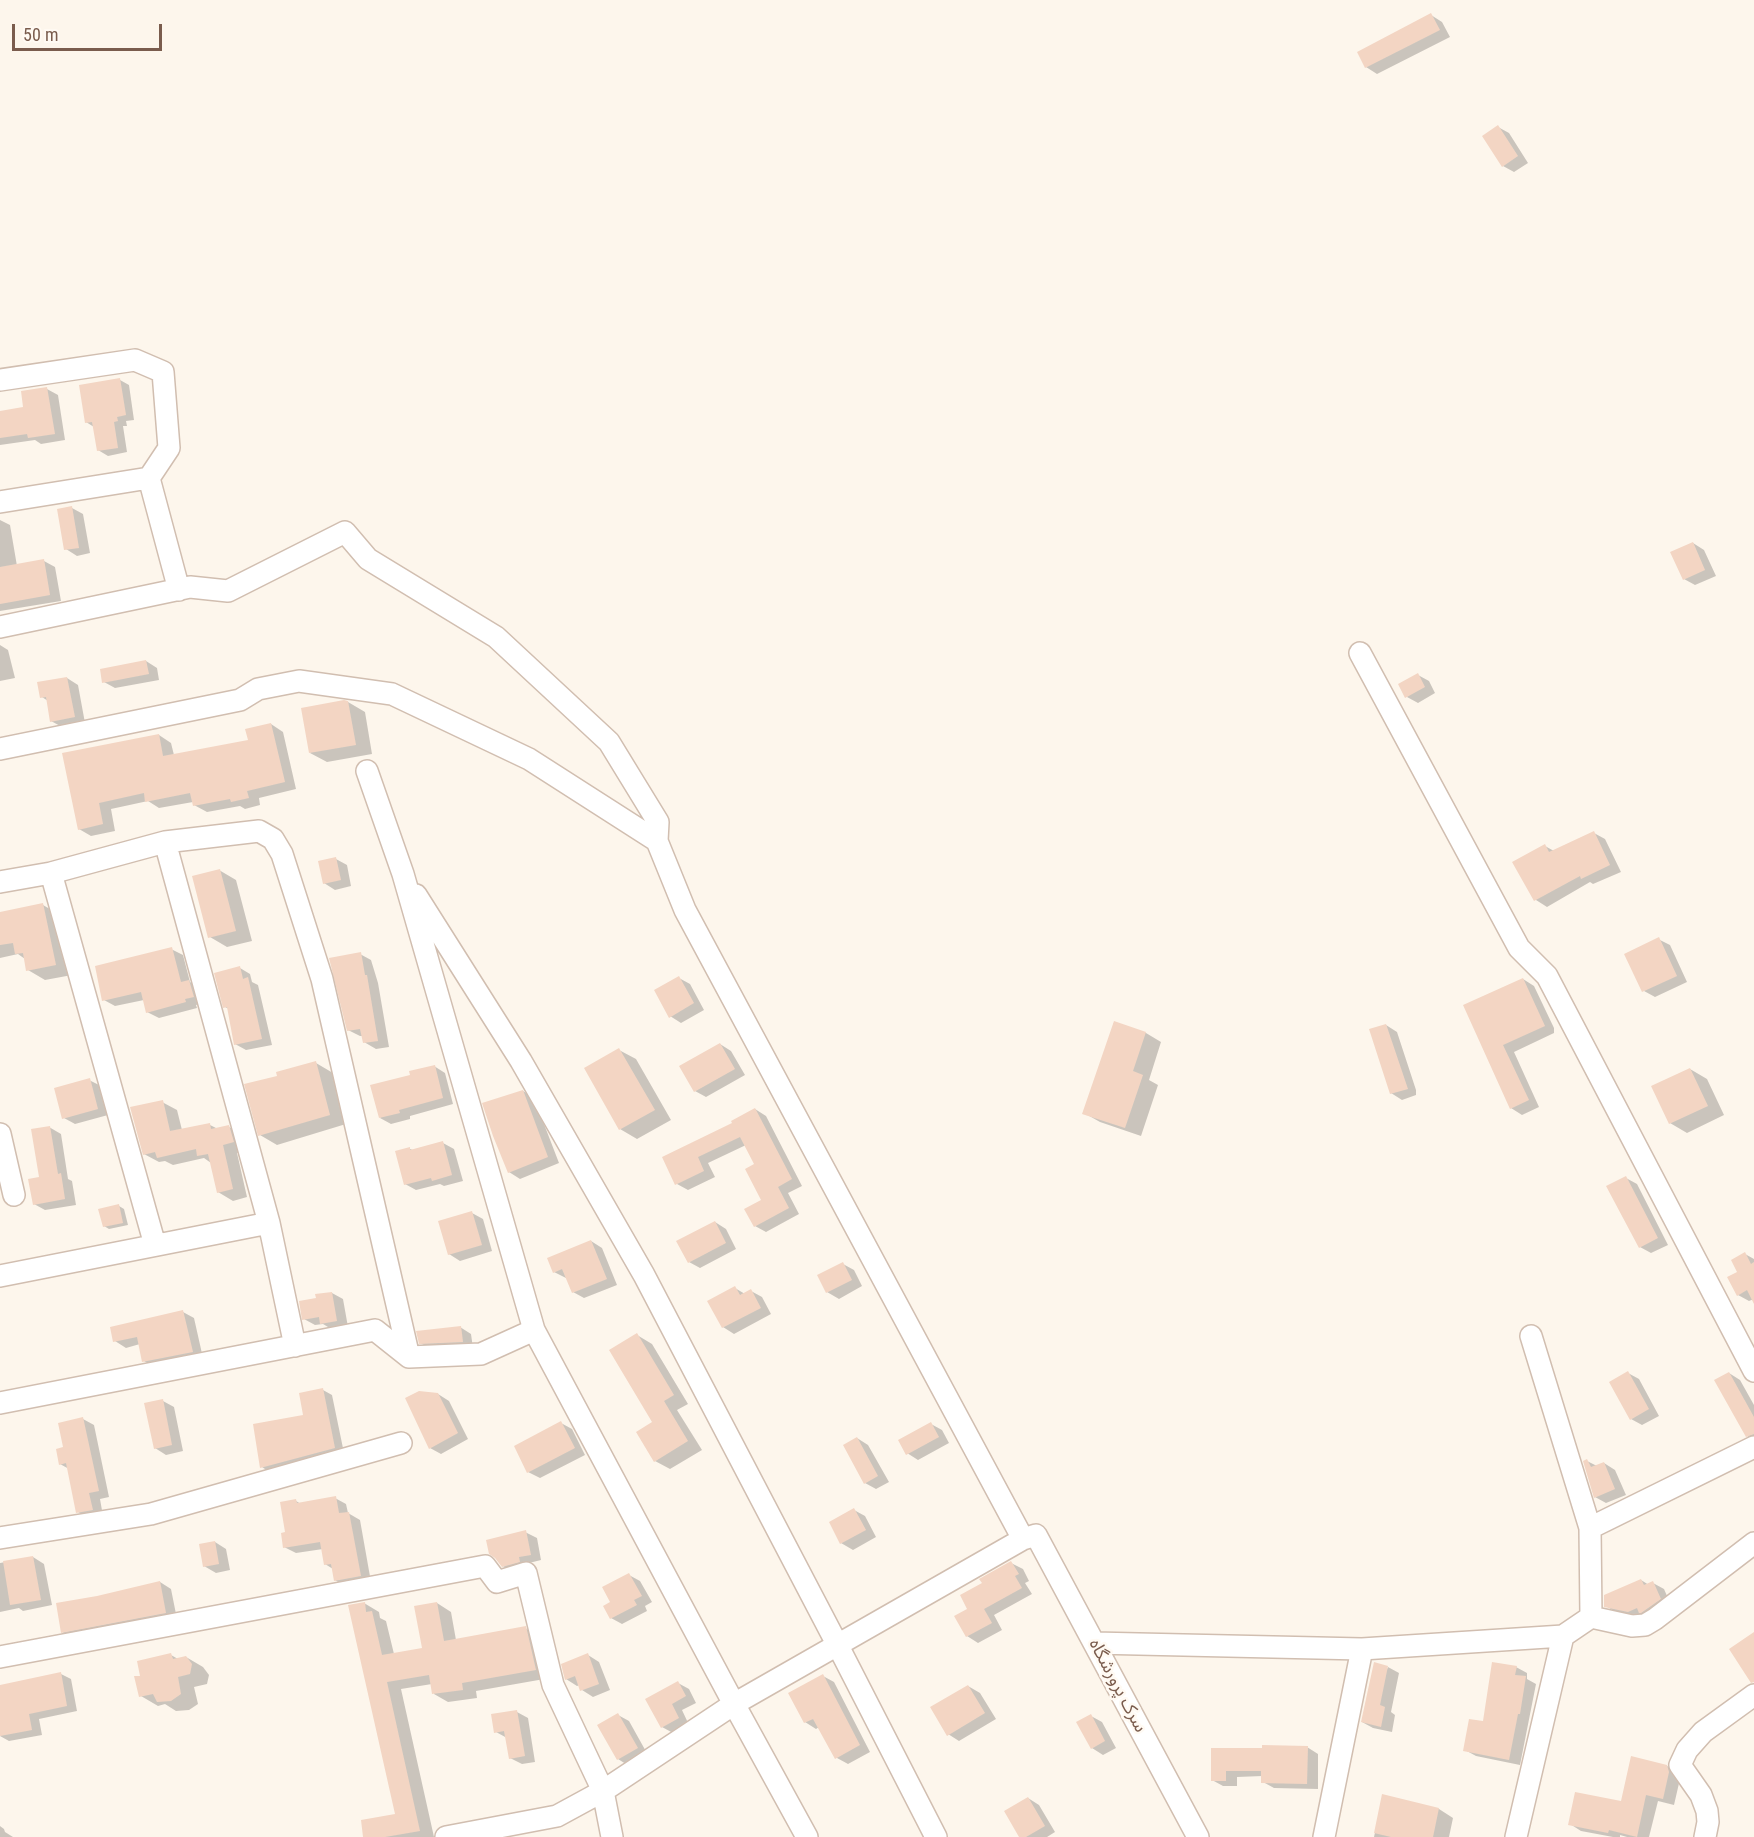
<!DOCTYPE html>
<meta charset="utf-8">
<style>
body{margin:0}
#map{position:relative;width:1754px;height:1837px;overflow:hidden;background:#fdf6ec;font-family:"Roboto Condensed",sans-serif}
canvas{display:block}
.scale{position:absolute;left:12px;top:24px;width:150px;height:27px;box-sizing:border-box;border:3px solid #7a5c4d;border-top:0;padding-left:8px;font-size:18px;line-height:21px;white-space:nowrap;color:#7a5c4d;-webkit-text-stroke:4px #fffaf3;paint-order:stroke}
</style>
<div id="map">
<canvas width="1754" height="1837"></canvas>
<div class="scale">50 m</div>
</div>
<script>
const c = document.querySelector('canvas').getContext('2d');
c.lineJoin = 'round';
function fill(path, color) {
  c.fillStyle = color;
  c.fill(path, 'evenodd');
}
function shape(rows) {
  const path = new Path2D();
  for (const r of rows) {
    path.moveTo(r[0], r[1]);
    for (let i = 2; i < r.length; i += 2) path.lineTo(r[i], r[i + 1]);
  }
  return path;
}
function strokePath(path, color, width, dash) {
  c.strokeStyle = color;
  c.lineWidth = width;
  c.lineCap = dash ? 'butt' : 'round';
  c.setLineDash(dash || []);
  c.stroke(path);
}
function label(font, color, halo, rows, align = 'center') {
  c.font = font + ' "Roboto Condensed","Noto Sans Arabic",sans-serif';
  c.lineWidth = 5;
  c.setLineDash([]);
  c.textBaseline = 'middle';
  c.strokeStyle = halo;
  c.fillStyle = color;
  for (const [text, x, y, turn = 0] of rows) {
    c.save();
    c.translate(x, y);
    c.rotate((+turn || 0) * Math.PI / 180);
    c.textAlign = isNaN(turn) ? turn : align;
    if (halo) c.strokeText(text, 0, 0);
    c.fillText(text, 0, 0);
    c.restore();
  }
}
const shadow = shape([
 [1431,15,1442,22,1450,37,1377,74,1366,67],
 [1498,127,1509,133,1528,163,1514,172,1503,166],
 [120,380,129,385,134,420,126,421,127,426,123,426,127,452,108,456,98,450,94,427,86,422],
 [47,389,58,395,65,440,41,444,35,440,0,445,0,413,25,409],
 [72,508,83,514,90,553,77,556,66,549],
 [0,520,10,525,17,566,44,561,55,567,61,601,0,611],
 [1693,543,1704,550,1716,576,1695,585,1684,579],
 [0,645,8,650,15,678,0,681],
 [146,661,157,668,159,680,115,688,104,682],
 [1418,675,1429,681,1435,693,1418,703,1407,697],
 [67,678,78,685,85,723,62,727,51,721,48,701,42,697],
 [348,702,365,712,372,754,327,762,310,753],
 [271,724,283,732,296,789,259,798,260,805,245,809,240,806,207,812,194,805,193,802,159,808,148,801,111,809,115,831,91,836,79,829,64,755,159,735,171,743,174,755,250,741],
 [1594,833,1605,839,1621,872,1593,884,1590,882,1547,907,1536,900,1515,863,1545,846,1554,851],
 [336,859,347,865,351,886,335,890,324,883],
 [219,870,236,880,252,941,227,947,210,937],
 [43,905,60,915,72,975,45,980,28,970,25,959,18,954,0,958,0,913],
 [1658,939,1670,945,1687,982,1655,997,1644,991],
 [171,949,183,955,190,982,200,988,204,1003,196,1005,197,1008,159,1018,147,1012,144,1000,115,1006,104,1000],
 [360,954,371,960,378,983,389,1047,376,1049,364,1042,363,1036,360,1036,348,1030],
 [240,968,250,974,252,982,258,985,272,1045,246,1050,235,1044,229,1009,225,1007],
 [679,978,690,984,704,1010,681,1023,670,1016],
 [1523,979,1534,986,1554,1028,1554,1033,1514,1052,1539,1107,1522,1115,1511,1108,1465,1006],
 [1114,1023,1146,1033,1161,1042,1149,1080,1158,1085,1141,1136,1100,1122,1084,1113],
 [1386,1025,1397,1032,1416,1090,1416,1095,1402,1100,1391,1093],
 [720,1044,731,1051,745,1075,706,1097,695,1091],
 [619,1050,636,1059,671,1120,637,1139,620,1129],
 [316,1063,333,1073,346,1124,277,1145,260,1135],
 [434,1066,445,1073,453,1104,410,1116,410,1119,391,1124,380,1118,412,1076],
 [1690,1069,1707,1079,1724,1115,1687,1133,1670,1123],
 [89,1080,101,1086,108,1115,75,1124,64,1118],
 [523,1091,534,1098,559,1163,520,1179,509,1172],
 [162,1102,177,1110,182,1130,210,1125,218,1129,229,1127,244,1135,248,1150,237,1153,247,1197,233,1201,218,1192,211,1163,204,1158,173,1165,165,1161,159,1162,144,1154],
 [755,1109,766,1116,802,1186,788,1193,799,1214,766,1232,755,1226,763,1200,756,1165,746,1145,708,1163,715,1177,688,1190,677,1184,664,1158,734,1124],
 [49,1127,61,1134,68,1179,72,1181,76,1205,45,1210,34,1204,41,1178],
 [443,1143,454,1149,463,1181,444,1186,440,1184,416,1190,405,1184,410,1149,413,1150],
 [1626,1178,1637,1184,1668,1245,1651,1253,1640,1247],
 [119,1206,124,1209,128,1225,109,1229,104,1226],
 [472,1213,483,1219,492,1251,460,1261,449,1254],
 [715,1222,726,1229,736,1249,700,1268,689,1262],
 [591,1241,602,1248,617,1285,584,1298,573,1292,567,1277,566,1278,554,1272],
 [1745,1254,1754,1259,1754,1299,1749,1301,1738,1295,1739,1272],
 [843,1264,854,1270,862,1286,839,1299,827,1292,819,1276],
 [735,1288,745,1294,751,1291,762,1297,771,1314,734,1334,723,1327],
 [332,1293,343,1299,348,1327,333,1330,323,1324,315,1325,304,1319],
 [183,1312,194,1318,203,1358,155,1368,144,1361,140,1344,126,1348,115,1341],
 [460,1327,471,1334,473,1348,432,1349,420,1343],
 [637,1335,652,1344,688,1404,677,1410,702,1450,670,1469,655,1461,654,1423],
 [1628,1373,1639,1379,1659,1416,1642,1425,1631,1419],
 [1729,1373,1740,1380,1754,1405,1754,1440,1747,1436],
 [323,1390,332,1395,344,1453,271,1473,262,1467,305,1416],
 [438,1394,449,1401,468,1439,441,1454,430,1448],
 [163,1401,174,1407,183,1451,166,1455,155,1448],
 [83,1419,94,1425,109,1497,100,1499,103,1516,89,1518,78,1512,69,1469,60,1464,64,1448],
 [561,1423,572,1429,585,1455,540,1478,528,1472],
 [931,1424,942,1430,949,1443,918,1460,907,1453],
 [857,1438,868,1445,889,1482,876,1489,865,1483],
 [1587,1461,1597,1466,1604,1463,1615,1470,1626,1495,1606,1503,1595,1497],
 [335,1498,346,1504,348,1513,360,1520,371,1582,346,1587,335,1580,333,1569,325,1564,323,1549,296,1553,284,1547,296,1501,301,1504],
 [854,1510,865,1516,876,1537,853,1550,841,1543,831,1523],
 [525,1532,537,1538,541,1560,529,1563,514,1573,503,1566],
 [215,1542,226,1549,230,1570,216,1573,204,1566],
 [33,1557,44,1564,52,1605,23,1611,19,1608,0,1612,0,1563],
 [1011,1563,1023,1569,1029,1581,1025,1583,1032,1594,994,1615,1002,1630,978,1643,967,1636,969,1609,984,1584],
 [629,1575,640,1581,652,1602,645,1606,647,1611,622,1624,611,1618],
 [1641,1580,1649,1585,1653,1583,1664,1589,1671,1605,1640,1618,1617,1613,1606,1606],
 [160,1582,171,1589,177,1619,74,1638,62,1632,97,1597],
 [364,1603,379,1612,380,1618,386,1621,394,1654,424,1650,437,1603,451,1612,456,1640,525,1628,540,1636,550,1678,476,1691,477,1698,448,1702,434,1694,432,1684,401,1689,434,1837,365,1837,397,1815],
 [171,1655,178,1659,186,1657,203,1667,209,1675,207,1684,194,1687,198,1704,189,1710,176,1711,165,1704,158,1706,141,1696,142,1677],
 [588,1655,599,1662,610,1690,593,1697,582,1690,580,1685,577,1686,566,1679],
 [1388,1667,1399,1673,1391,1712,1395,1715,1392,1732,1373,1728,1362,1722],
 [1516,1667,1527,1673,1527,1679,1536,1684,1520,1765,1476,1756,1465,1750,1484,1723],
 [61,1674,71,1679,77,1711,39,1719,42,1735,9,1741,0,1736,0,1686],
 [823,1676,834,1682,870,1752,848,1764,837,1758,819,1727,816,1729,805,1722],
 [678,1683,689,1689,696,1703,682,1710,689,1725,673,1733,662,1727],
 [968,1686,980,1693,996,1719,959,1741,948,1734],
 [517,1712,528,1718,535,1762,522,1764,510,1758,507,1738,496,1732],
 [618,1715,629,1721,648,1755,629,1766,618,1759,599,1726],
 [1091,1716,1102,1722,1116,1748,1103,1755,1092,1748],
 [1307,1747,1318,1754,1318,1789,1274,1788,1263,1782,1263,1776,1237,1777,1237,1786,1223,1786,1212,1780,1212,1750],
 [1667,1766,1678,1773,1680,1779,1674,1805,1658,1801,1649,1837,1627,1837,1620,1835,1620,1837,1613,1837,1581,1831,1570,1824,1622,1803],
 [1383,1796,1439,1809,1453,1818,1449,1837,1374,1837],
 [1028,1798,1039,1805,1055,1832,1047,1837,1021,1837],
 [0,1826,4,1829,5,1832,13,1837,0,1837]
]);
const building = shape([
 [1431,13,1440,30,1365,68,1357,52],
 [1498,125,1518,156,1502,167,1482,136],
 [120,378,126,415,117,417,118,421,114,422,118,448,97,451,92,422,85,423,79,385],
 [47,387,55,434,28,438,27,434,0,438,0,411,23,407,21,391],
 [72,506,79,548,64,550,57,509],
 [1693,542,1705,570,1683,580,1670,552],
 [44,559,50,595,0,604,0,567],
 [146,660,149,674,102,683,100,669],
 [1418,673,1425,687,1405,698,1398,684],
 [67,677,75,717,50,722,46,697,40,698,37,682],
 [344,700,348,701,356,745,309,753,301,708],
 [271,723,285,782,247,791,249,798,231,802,230,799,193,806,190,793,145,802,144,793,99,803,103,824,78,830,62,753,159,734,163,756,248,740,245,729],
 [1594,831,1610,865,1581,879,1580,876,1534,901,1512,862,1545,844,1549,852],
 [336,857,341,880,323,884,318,861],
 [220,869,236,931,208,938,192,876],
 [43,903,56,965,26,971,23,953,15,954,13,943,0,945,0,912],
 [1659,937,1677,976,1642,992,1624,954],
 [172,947,181,982,189,980,194,997,185,999,186,1002,146,1013,141,992,102,1001,95,966],
 [361,952,365,975,367,975,378,1041,363,1043,360,1029,347,1031,329,958],
 [240,966,243,979,248,977,262,1039,234,1045,227,1007,223,1008,214,973],
 [679,976,694,1003,669,1018,654,990],
 [1523,978,1545,1026,1503,1045,1529,1100,1510,1109,1463,1005],
 [1114,1021,1146,1032,1133,1071,1143,1075,1125,1128,1082,1114],
 [1386,1024,1408,1089,1390,1094,1369,1029],
 [720,1043,735,1069,694,1092,679,1066],
 [619,1048,655,1110,619,1130,584,1068],
 [316,1061,330,1115,258,1136,244,1084,277,1076,276,1072],
 [435,1065,443,1098,399,1110,400,1113,379,1118,370,1085,410,1075,409,1071],
 [1690,1068,1708,1106,1669,1124,1651,1086],
 [90,1078,98,1109,62,1119,54,1088],
 [523,1090,548,1157,508,1173,493,1136,482,1103],
 [163,1100,170,1131,210,1123,211,1129,229,1125,234,1142,223,1145,233,1189,217,1193,208,1154,197,1156,196,1149,157,1158,155,1152,143,1155,130,1107],
 [755,1108,792,1179,778,1187,789,1208,754,1227,744,1209,761,1200,745,1169,754,1164,740,1137,698,1157,704,1171,675,1185,662,1157,732,1123,731,1121],
 [50,1126,58,1174,61,1173,65,1199,33,1205,28,1179,39,1177,31,1129],
 [443,1141,452,1175,432,1181,431,1178,404,1185,395,1151,410,1147,410,1150],
 [1626,1176,1658,1238,1639,1248,1606,1186],
 [119,1204,123,1223,103,1227,98,1209],
 [472,1211,482,1245,448,1255,438,1221],
 [715,1221,726,1243,688,1263,676,1241],
 [591,1240,607,1279,572,1293,562,1269,553,1273,547,1258],
 [1745,1252,1751,1264,1754,1262,1754,1304,1747,1290,1737,1296,1727,1277,1737,1272,1731,1260],
 [843,1262,852,1280,826,1293,817,1275],
 [735,1286,740,1295,751,1289,761,1308,722,1328,707,1301],
 [332,1292,337,1321,320,1324,319,1317,302,1320,299,1301,316,1298,315,1294],
 [183,1310,193,1352,142,1362,137,1337,113,1342,110,1327],
 [461,1326,463,1342,419,1344,416,1331],
 [637,1333,674,1395,664,1401,688,1441,654,1462,636,1432,652,1422,609,1350],
 [1628,1371,1649,1409,1630,1420,1609,1382],
 [1729,1372,1754,1417,1754,1434,1746,1437,1714,1380],
 [323,1388,335,1448,260,1468,253,1424,303,1415,299,1393],
 [419,1391,438,1393,458,1433,429,1449,405,1398],
 [163,1399,172,1445,154,1449,144,1403],
 [83,1417,99,1491,89,1493,93,1510,76,1513,66,1463,59,1465,56,1449,63,1447,58,1423],
 [561,1421,575,1448,527,1473,514,1446],
 [931,1422,939,1437,906,1455,898,1440],
 [857,1437,878,1476,864,1484,843,1445],
 [1587,1459,1591,1467,1604,1462,1615,1489,1594,1498,1583,1461],
 [336,1496,339,1513,349,1512,361,1576,334,1581,331,1564,324,1565,320,1542,283,1548,281,1533,285,1532,280,1502,296,1499,297,1503],
 [854,1508,866,1530,840,1544,829,1522],
 [526,1530,531,1555,519,1557,520,1562,502,1567,495,1558,489,1554,486,1540],
 [215,1541,219,1564,203,1567,199,1544],
 [33,1556,41,1600,10,1605,3,1561],
 [1011,1561,1019,1574,1015,1576,1022,1588,984,1609,992,1623,966,1637,954,1616,967,1609,960,1595,982,1583,979,1579],
 [629,1573,642,1596,634,1600,637,1605,610,1619,603,1606,610,1602,602,1587],
 [1641,1579,1644,1585,1653,1581,1661,1599,1641,1613,1639,1613,1637,1608,1628,1612,1604,1607,1604,1595],
 [160,1581,166,1613,61,1633,56,1603,97,1596],
 [365,1602,366,1612,372,1611,382,1655,422,1648,414,1606,437,1602,444,1641,526,1626,536,1670,462,1683,463,1690,432,1694,429,1675,387,1682,420,1831,385,1837,363,1837,361,1820,395,1814,348,1605],
 [1754,1632,1754,1682,1751,1683,1729,1649],
 [171,1653,173,1659,186,1656,192,1664,190,1674,178,1677,181,1694,171,1701,157,1702,153,1694,139,1697,134,1676,140,1676,137,1661],
 [588,1653,599,1684,580,1691,575,1676,565,1680,561,1664],
 [1374,1662,1388,1666,1380,1705,1385,1707,1381,1727,1361,1722],
 [1492,1662,1517,1666,1515,1675,1526,1676,1520,1714,1518,1714,1509,1760,1463,1751,1469,1719,1483,1721],
 [61,1672,67,1706,29,1714,32,1730,0,1736,0,1685],
 [823,1674,860,1745,835,1759,813,1719,804,1723,788,1693],
 [678,1681,686,1696,672,1704,679,1718,661,1728,645,1699],
 [968,1685,985,1713,947,1736,930,1707],
 [517,1710,525,1756,509,1759,504,1731,494,1733,491,1714],
 [618,1713,638,1748,617,1760,597,1725],
 [1091,1714,1105,1741,1091,1749,1076,1722],
 [1262,1745,1308,1746,1307,1784,1261,1783,1261,1771,1226,1771,1226,1781,1211,1781,1211,1748,1262,1748],
 [1631,1756,1667,1765,1669,1772,1663,1799,1646,1795,1637,1837,1609,1830,1608,1833,1568,1825,1575,1792,1621,1801],
 [1382,1794,1439,1808,1433,1837,1391,1837,1374,1833],
 [1028,1797,1045,1826,1026,1837,1019,1837,1004,1811]
]);
const street = shape([
 [0,380,135,360,163,372,169,448,149,478,179,590],
 [0,502,149,478],
 [0,627,190,587,228,591,345,532,368,559,496,637,609,742,658,822,657,841],
 [1360,653,1519,948,1547,976,1754,1371],
 [0,749,240,700,258,689,299,681,392,694,529,759,657,841,685,910,1023,1539],
 [367,771,403,874,534,1330,734,1704,807,1837],
 [165,842,269,1223,295,1346],
 [51,873,155,1245],
 [0,882,51,873,165,842,259,831,273,839,282,854,322,979,409,1357],
 [416,895,521,1061,644,1275,837,1644,936,1837],
 [0,1134,14,1195],
 [0,1276,269,1223],
 [1531,1336,1590,1528],
 [0,1403,375,1330,409,1357,481,1354,534,1330],
 [0,1538,151,1514,401,1443],
 [1591,1617,1632,1626,1645,1625,1655,1619,1754,1543],
 [1094,1643,1362,1649,1563,1636],
 [0,1657,485,1566,497,1582,526,1573,553,1685,603,1791,612,1837],
 [446,1837,557,1816,603,1791,734,1704,1023,1539,1036,1535,1198,1837],
 [1324,1837,1362,1649],
 [1516,1837,1563,1636,1591,1617,1590,1528,1754,1447],
 [1705,1837,1708,1822,1707,1811,1701,1795,1680,1765,1687,1750,1703,1732,1754,1695]
]);
const streetNames = [
 ["سرک پرورشگاه",1117,1686,62]
];
fill(shadow, '#0003');
fill(building, '#f3d5c3');
strokePath(street, '#d1beb0', 24);
strokePath(street, '#fff', 21);
label('18px', '#7a5c4d', '#fffaf3', streetNames);
</script>
